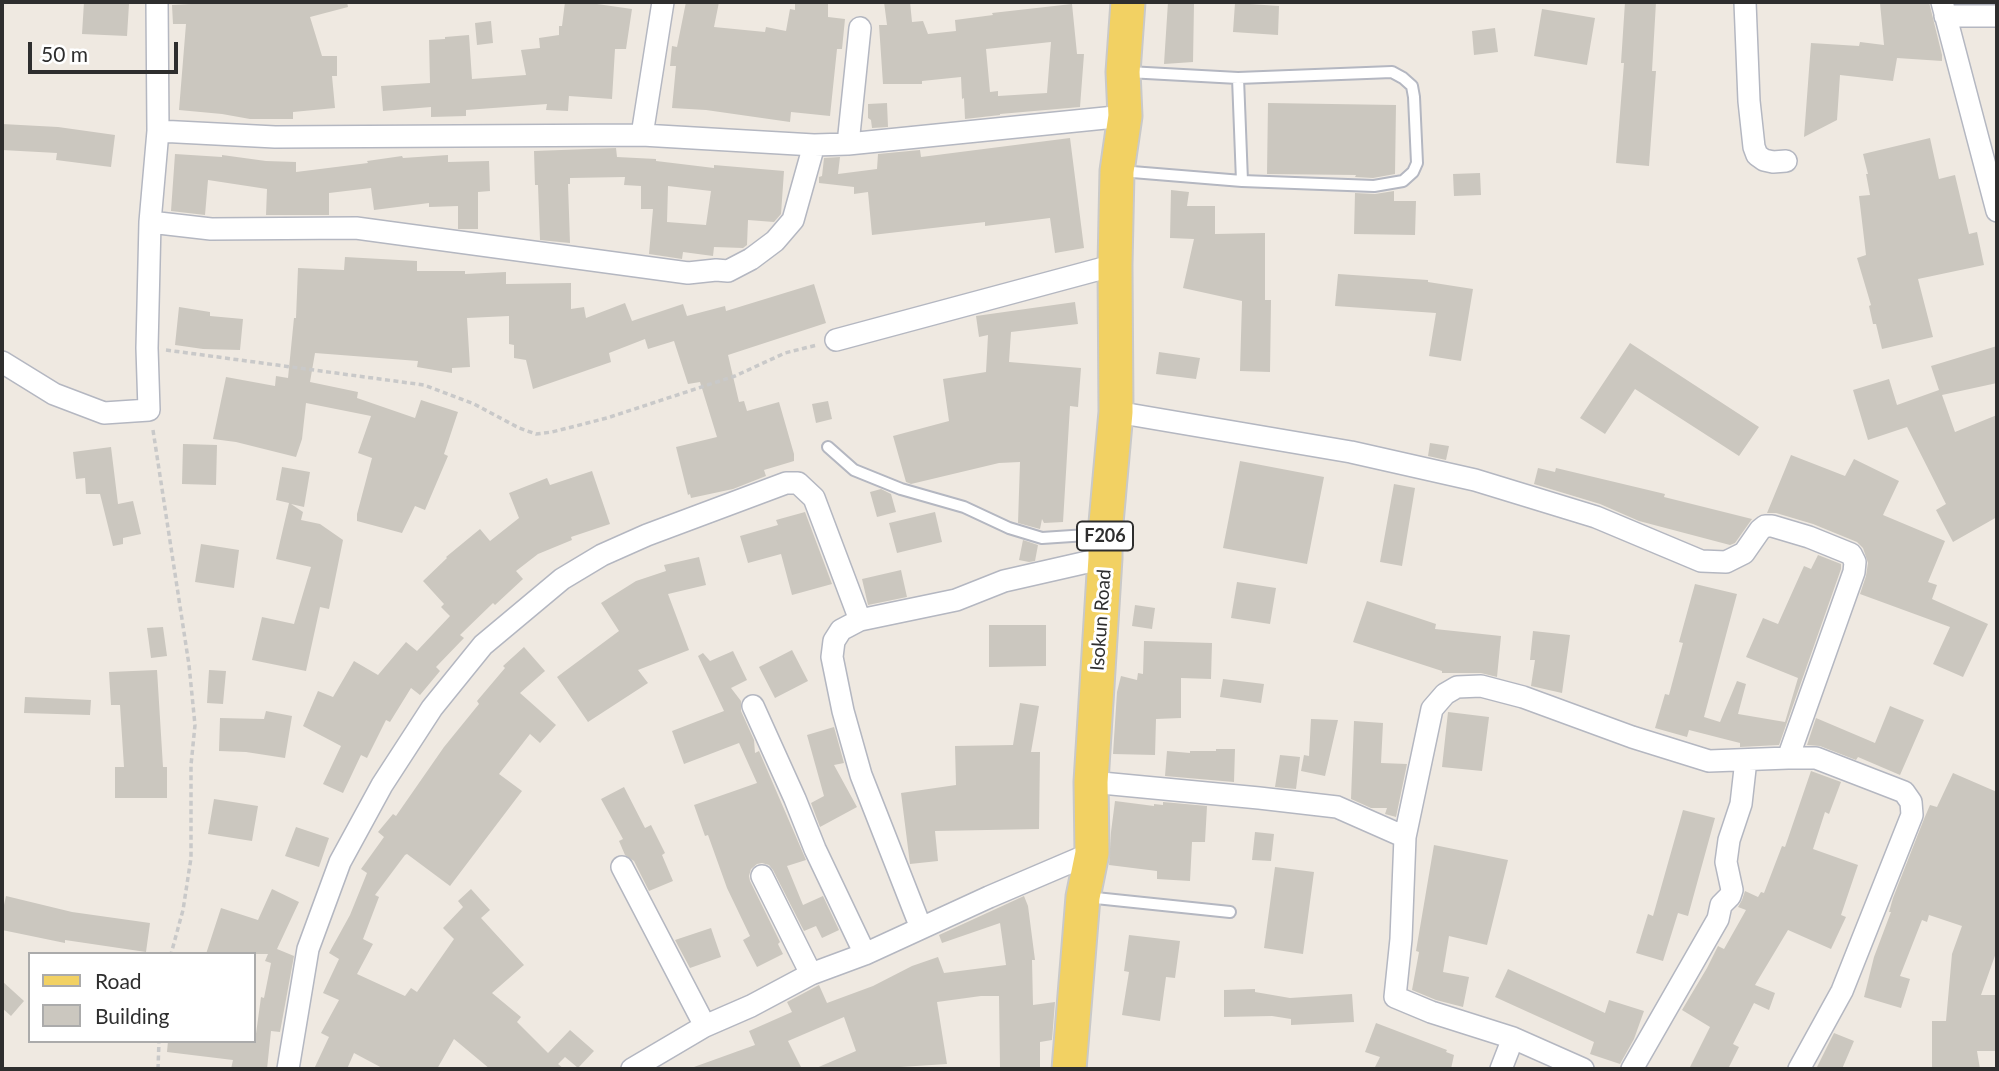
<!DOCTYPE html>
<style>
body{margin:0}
#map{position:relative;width:1999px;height:1071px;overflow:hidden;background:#efe9e1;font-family:Lato,sans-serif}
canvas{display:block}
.frame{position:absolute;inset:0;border:4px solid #2e2e2e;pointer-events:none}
.legend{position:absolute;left:28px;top:952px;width:228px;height:91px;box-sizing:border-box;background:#fff;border:2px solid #ababab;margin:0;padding:9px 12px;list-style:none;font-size:21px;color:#2e2e2e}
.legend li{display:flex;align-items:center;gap:14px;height:35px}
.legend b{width:35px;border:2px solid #ababab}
.scale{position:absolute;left:28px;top:42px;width:150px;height:32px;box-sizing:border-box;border:4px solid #2e2e2e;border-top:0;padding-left:9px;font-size:21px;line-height:24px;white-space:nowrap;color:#2e2e2e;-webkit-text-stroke:5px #fff;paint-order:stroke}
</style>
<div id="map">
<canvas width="1999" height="1071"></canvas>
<div class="frame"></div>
<ul class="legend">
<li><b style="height:9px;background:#f2d163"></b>Road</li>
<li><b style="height:19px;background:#cbc7bf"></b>Building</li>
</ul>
<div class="scale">50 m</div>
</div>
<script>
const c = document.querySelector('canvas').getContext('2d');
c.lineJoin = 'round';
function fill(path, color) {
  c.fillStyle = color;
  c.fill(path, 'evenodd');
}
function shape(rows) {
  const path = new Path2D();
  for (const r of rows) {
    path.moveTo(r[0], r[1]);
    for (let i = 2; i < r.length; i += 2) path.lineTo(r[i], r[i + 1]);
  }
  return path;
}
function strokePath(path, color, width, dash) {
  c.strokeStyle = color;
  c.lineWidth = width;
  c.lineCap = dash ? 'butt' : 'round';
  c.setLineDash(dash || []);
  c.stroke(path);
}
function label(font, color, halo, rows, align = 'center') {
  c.font = font + ' Lato,sans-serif';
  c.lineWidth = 6;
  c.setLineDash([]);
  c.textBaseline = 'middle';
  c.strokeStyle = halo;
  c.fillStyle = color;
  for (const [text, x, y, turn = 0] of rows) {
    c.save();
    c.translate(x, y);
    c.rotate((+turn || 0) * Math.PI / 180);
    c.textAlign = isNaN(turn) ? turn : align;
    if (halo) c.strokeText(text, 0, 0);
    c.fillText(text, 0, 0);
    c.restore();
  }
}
const building = shape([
 [84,2,129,4,127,36,82,34],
 [191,2,347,2,348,7,310,17,322,56,337,56,337,76,332,76,335,108,293,112,293,119,250,119,222,114,179,110,186,24,173,24,172,5,191,4],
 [565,2,583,2,632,9,626,49,615,49,612,99,569,96,568,111,546,110,547,104,466,110,466,116,431,117,431,107,383,111,381,86,430,83,429,40,445,39,445,37,469,35,472,79,526,75,521,50,540,48,539,38,559,35,559,26,562,26],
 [686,2,719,2,714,27,765,32,766,27,786,31,790,9,795,10,795,2,828,2,828,17,845,19,842,49,837,49,830,116,791,112,790,122,706,110,672,108,676,66,670,66,672,46,677,47],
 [884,2,910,2,912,22,923,21,928,34,956,31,955,20,993,15,992,13,1072,4,1077,54,1084,54,1080,107,1000,114,1000,115,965,119,964,98,962,99,961,77,922,81,922,84,883,84,879,25,887,25],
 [1051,42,1047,93,998,96,998,91,990,92,986,49],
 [1168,2,1194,4,1193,62,1164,64],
 [1625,2,1656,2,1652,71,1656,71,1649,166,1616,163,1624,63,1621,63],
 [1894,2,1929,2,1942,55,1942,61,1897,58,1893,81,1840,75,1837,120,1804,137,1811,43,1859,46,1860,42,1884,45,1880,3],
 [1235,3,1279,6,1278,35,1233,32],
 [1542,9,1595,18,1587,65,1534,56],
 [491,21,493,43,477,45,475,23],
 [1495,28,1498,52,1474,55,1472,31],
 [887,103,888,127,872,128,871,120,868,118,868,104],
 [1268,103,1396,105,1395,174,1373,178,1355,177,1356,175,1267,174],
 [2,124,58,127,115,135,111,167,56,160,57,153,2,150],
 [1070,138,1084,248,1055,253,1050,218,985,226,985,222,872,235,868,192,854,194,854,187,819,183,819,177,822,176,824,158,840,157,838,174,877,169,878,154,920,150,921,157],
 [1930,138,1939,179,1955,175,1969,234,1977,232,1984,265,1918,279,1933,337,1882,349,1876,324,1873,324,1869,306,1871,305,1857,258,1866,255,1859,196,1870,195,1866,174,1868,174,1863,154],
 [616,148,617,157,656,159,656,161,714,168,714,165,784,171,781,214,774,222,748,220,747,245,743,248,714,247,713,256,683,252,682,259,649,254,653,209,641,209,641,186,624,185,625,177,570,178,570,184,568,184,570,243,540,240,538,185,535,185,534,151],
 [668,186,711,191,706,225,667,222],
 [175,154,222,157,222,155,266,161,296,162,296,172,368,163,367,161,402,156,403,158,448,155,448,162,489,161,490,191,478,192,478,229,458,229,458,206,429,207,429,203,374,210,371,188,329,193,329,215,266,215,267,189,208,180,205,215,171,211],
 [1480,173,1481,195,1454,196,1453,174],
 [1171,190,1189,192,1187,206,1215,206,1215,234,1265,233,1265,300,1271,300,1270,372,1240,371,1242,301,1183,288,1194,239,1170,238],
 [1394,191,1394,201,1416,201,1415,235,1354,234,1355,193,1375,194],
 [345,257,417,261,417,271,465,271,465,274,506,272,506,284,571,283,571,309,584,307,586,318,625,303,632,321,683,304,687,316,725,306,726,311,814,284,826,323,728,355,739,402,744,401,747,411,779,402,794,454,794,461,764,470,766,476,733,489,691,498,690,494,688,495,676,447,717,437,700,382,688,384,674,341,648,349,645,339,609,353,611,362,533,389,526,360,514,358,514,345,509,344,509,316,467,318,470,367,452,368,452,373,417,367,418,361,315,353,310,382,358,392,357,398,415,418,421,400,458,412,444,454,448,456,425,510,415,506,402,533,357,521,357,514,372,458,358,453,371,416,306,403,302,439,296,457,236,442,213,439,226,377,275,386,276,376,288,378,294,318,296,318,298,268,344,270],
 [1338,274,1428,280,1428,282,1473,289,1461,361,1429,356,1436,313,1335,306],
 [1075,302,1078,324,1011,332,1009,362,1081,368,1078,407,1070,406,1063,522,1044,523,1042,519,1040,529,1018,523,1020,462,999,463,911,484,906,482,893,436,949,421,943,379,986,372,988,335,979,337,976,316],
 [179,307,210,312,210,316,243,319,240,350,203,349,175,345],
 [1630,343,1759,427,1739,456,1635,389,1605,434,1580,418],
 [1997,346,1997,383,1942,395,1955,432,1997,415,1997,517,1953,542,1936,510,1946,504,1907,427,1868,440,1853,390,1889,379,1897,405,1939,390,1931,366],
 [1159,352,1200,358,1196,379,1156,374],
 [828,401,832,419,816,423,812,404],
 [1430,443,1449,446,1446,460,1428,456],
 [183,444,217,445,216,485,182,484],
 [111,447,118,504,133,501,141,534,123,538,123,544,113,546,100,494,86,494,85,478,76,479,73,452],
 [1791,455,1845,476,1854,459,1899,481,1883,515,1945,541,1928,582,1937,585,1932,599,1988,624,1963,677,1933,664,1950,627,1860,594,1866,576,1868,563,1863,548,1857,542,1813,524,1776,513,1767,513],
 [1240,461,1324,477,1307,564,1223,548],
 [282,467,310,472,304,507,291,504,303,512,301,520,320,524,343,540,329,609,320,607,306,671,252,660,262,617,294,624,311,567,276,559,289,503,276,500],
 [1538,468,1555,472,1556,468,1665,494,1664,497,1752,519,1735,543,1730,545,1639,521,1600,504,1534,484],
 [592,471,610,524,571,537,572,540,538,554,516,571,523,579,495,605,493,603,460,635,464,638,436,667,440,671,420,695,411,688,390,722,386,720,367,758,361,755,343,793,323,784,341,746,303,726,318,691,333,697,354,661,378,675,406,642,417,651,450,616,441,607,444,604,423,581,447,558,446,557,480,529,490,541,519,518,509,493,547,478,550,485],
 [1394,484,1415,488,1402,566,1380,562],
 [881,489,891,494,896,512,877,517,870,492],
 [805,512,832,584,792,595,781,554,748,563,740,536,778,525,776,520],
 [935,512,942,542,897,553,889,523],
 [1023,540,1038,545,1035,561,1029,562,1019,560],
 [201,544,239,550,234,588,195,582],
 [1818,555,1841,564,1841,569,1779,745,1740,747,1740,743,1689,730,1687,737,1655,728,1665,694,1669,695,1683,643,1679,642,1695,584,1737,594,1704,717,1720,722,1737,681,1746,684,1738,714,1785,722,1798,678,1746,657,1763,618,1778,624,1804,566,1811,569],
 [699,557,706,585,668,594,689,650,638,670,648,683,588,722,557,677,619,631,601,603,636,581,666,571,664,565],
 [901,570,907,597,868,605,862,579],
 [1237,582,1276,588,1270,624,1231,618],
 [1367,601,1436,624,1435,629,1501,636,1497,677,1481,673,1442,673,1442,671,1353,642],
 [1135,605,1155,608,1152,629,1132,626],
 [989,625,1046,625,1046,666,989,667],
 [163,627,167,656,151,658,147,628],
 [1533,631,1570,635,1562,693,1531,686,1535,660,1530,660],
 [1144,641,1212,643,1211,679,1181,678,1181,718,1156,719,1155,755,1113,754,1117,692,1121,676,1137,680,1138,673,1143,674],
 [524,647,545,671,520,693,556,725,540,743,530,734,499,774,522,791,450,886,407,854,405,855,375,895,379,897,363,939,373,944,357,974,405,996,411,988,417,992,454,939,443,928,463,907,458,901,471,889,490,910,481,918,524,965,492,993,521,1017,517,1022,548,1053,570,1030,594,1051,578,1068,565,1057,558,1064,564,1069,490,1069,454,1039,437,1069,384,1069,354,1053,347,1069,314,1069,329,1037,321,1033,339,1000,323,993,339,959,329,953,350,915,367,873,361,869,384,837,378,832,393,814,396,816,444,747,479,704,477,701,505,668,503,666],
 [792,650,808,681,775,698,759,667],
 [733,651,747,680,731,688,741,701,741,711,754,740,755,753,759,751,806,860,787,866,803,905,823,896,839,930,822,938,816,926,804,931,773,870,769,865,762,863,757,864,751,869,749,876,750,881,780,942,778,944,783,954,757,967,743,940,750,936,727,888,708,835,705,836,694,805,757,783,739,743,684,764,672,731,724,711,698,656,703,653,710,661],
 [157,670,163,767,167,767,167,798,115,798,115,767,124,767,120,705,111,705,109,672],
 [209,670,226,671,223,704,207,703],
 [1223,679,1264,684,1261,703,1220,697],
 [25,697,91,700,90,715,24,713],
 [1020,703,1039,706,1031,752,1040,752,1039,829,935,831,938,861,910,864,901,793,956,785,955,746,1013,745],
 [1890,706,1924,720,1900,775,1858,757,1856,760,1820,746,1807,745,1816,718,1875,743],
 [266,711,292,716,285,758,246,752,219,751,220,718,264,719],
 [1448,712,1489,717,1482,771,1442,767],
 [1311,719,1338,720,1325,776,1301,771,1304,755,1309,756],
 [1354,721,1383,723,1381,763,1407,764,1396,817,1385,814,1387,808,1371,808,1351,799],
 [834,727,844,763,834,765,857,807,820,827,811,803,824,796,807,735],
 [1216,749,1235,749,1234,782,1165,776,1167,751,1190,753,1190,751,1216,751],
 [1280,755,1300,757,1296,789,1275,787],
 [1811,771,1841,782,1829,814,1825,812,1813,849,1858,865,1841,915,1846,917,1831,949,1788,930,1755,985,1775,993,1769,1010,1754,1003,1733,1044,1739,1047,1728,1069,1689,1069,1710,1027,1682,1010,1707,968,1718,946,1724,949,1746,910,1738,907,1742,900,1745,891,1758,897,1761,892,1764,893,1782,846,1785,847],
 [1953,773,1997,792,1997,950,1981,995,1997,995,1997,1051,1977,1051,1980,1069,1932,1069,1932,1021,1946,1021,1952,954,1962,926,1929,915,1927,922,1922,920,1900,976,1910,979,1901,1008,1864,997,1874,957,1891,912,1889,912,1893,898,1924,819,1930,805,1937,807],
 [624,787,645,828,651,825,665,853,662,855,673,881,649,891,634,861,625,855,619,841,623,839,601,799],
 [214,799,258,806,252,841,208,834],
 [1115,801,1154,806,1154,804,1163,805,1163,802,1207,806,1205,842,1192,842,1190,881,1157,879,1157,871,1109,865,1111,832],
 [1683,810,1715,818,1688,916,1678,913,1663,961,1636,953,1648,914,1653,916],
 [296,827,329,838,319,867,285,856],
 [1255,832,1274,834,1271,861,1252,860],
 [1434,845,1508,860,1487,945,1449,936,1443,972,1469,977,1463,1007,1436,1000,1412,990,1419,952,1416,951],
 [1275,867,1314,872,1303,954,1264,948],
 [272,889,299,902,277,949,294,956,280,1032,271,1031,267,1069,231,1069,233,1060,167,1052,168,1041,255,1041,261,997,264,998,271,963,265,961,268,954,206,954,221,908,258,920],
 [6,896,72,912,150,923,146,952,65,940,65,943,2,930,2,914],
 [1024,896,1028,906,1035,960,1032,960,1033,1005,1055,1002,1052,1040,1040,1042,1040,1069,1000,1069,999,996,981,996,937,1002,947,1064,869,1069,814,1069,856,1051,844,1017,788,1041,802,1069,694,1069,694,1067,755,1045,749,1031,792,1012,787,1002,819,985,827,1003,873,986,912,966,938,957,944,973,1006,965,1000,923,942,943,939,935],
 [711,928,721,957,690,968,675,940],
 [1129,935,1180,941,1175,978,1166,977,1160,1021,1122,1015,1129,972,1124,971],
 [1508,969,1605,1013,1609,1000,1644,1011,1634,1039,1620,1064,1590,1054,1594,1042,1495,997],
 [2,981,24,1001,11,1016,2,1008],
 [1255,989,1255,992,1290,998,1352,994,1354,1022,1291,1025,1291,1019,1272,1016,1224,1017,1224,990],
 [1376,1023,1447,1050,1446,1052,1454,1055,1451,1069,1374,1069,1380,1057,1365,1052],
 [1834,1033,1854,1041,1842,1069,1816,1069]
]);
const path = shape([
 [166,350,424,385,474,404,519,428,536,434,552,432,607,418,735,376,785,353,817,345],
 [153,430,189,665,195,725,191,765,191,858,183,910,171,954],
 [158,1069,159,1041]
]);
const service = shape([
 [1238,78,1242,181],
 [1120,171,1242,181,1374,186,1403,181,1413,172,1417,163,1414,97,1412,86,1403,78,1392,72,1238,78,1128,72],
 [828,447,854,470,901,489,964,507,1009,528,1042,538,1102,534],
 [1086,897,1230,912]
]);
const minor = shape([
 [1745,2,1749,101,1754,147,1757,155,1764,160,1773,162,1786,161],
 [1942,2,1997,211],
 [1945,16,1997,16],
 [158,131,275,137,642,135,814,145,848,144,1125,116],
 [642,135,663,2],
 [848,144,860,28],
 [150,222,211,229,356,228,688,273,716,270,728,271,751,259,775,241,793,220,814,145],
 [836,340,1115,265],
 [2,362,54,394,104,413,149,410,147,348,150,222,158,131,157,2],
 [1116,412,1351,452,1475,480,1596,517,1701,561,1726,562,1744,553,1760,530,1765,526,1772,526,1809,537,1851,554,1855,562,1854,572,1788,758],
 [753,706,795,799,815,849,865,954],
 [1091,782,1259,798,1337,807,1405,837,1432,709,1445,694,1457,687,1481,686,1523,697,1632,737,1709,761,1788,758,1816,758,1904,792,1911,802,1912,815,1842,991,1799,1069],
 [1405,837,1401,939,1395,997,1431,1012,1513,1038,1583,1069],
 [622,867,705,1026],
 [762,876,811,974],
 [921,928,861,775,843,711,832,657,834,641,841,630,860,620,956,600,1004,581,1105,558],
 [288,1069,308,949,340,862,382,785,432,708,483,645,562,579,602,555,647,535,786,483,798,483,814,498,860,620],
 [632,1069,705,1026,751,1006,811,974,865,954,989,897,1092,853],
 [1501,1069,1513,1038],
 [1632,1069,1718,919,1721,905,1730,896,1732,890,1726,862,1729,840,1741,804,1746,760]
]);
const primary = shape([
 [1069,1069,1083,897,1092,853,1091,782,1105,558,1105,534,1116,412,1115,265,1117,171,1125,116,1123,72,1128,2]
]);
const shields = [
 [1105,536,56]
];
const shieldNames = [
 ["F206",1105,536]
];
const streetNames = [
 ["Isokun Road",1101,620,-86]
];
fill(building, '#cbc7bf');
strokePath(service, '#b4b7c1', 14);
strokePath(minor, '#b4b7c1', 24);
strokePath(primary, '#c9c9c9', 37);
strokePath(path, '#c9c9c9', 3.5, [5, 3.5]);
strokePath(service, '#fff', 10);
strokePath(minor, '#fff', 21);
strokePath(primary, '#f2d163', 33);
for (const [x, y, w] of shields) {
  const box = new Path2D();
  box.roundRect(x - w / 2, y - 14.5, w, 29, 5);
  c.fillStyle = '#fff';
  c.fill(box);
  strokePath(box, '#2e2e2e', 2);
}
label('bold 18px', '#2e2e2e', null, shieldNames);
label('19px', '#2e2e2e', '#fff', streetNames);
</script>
